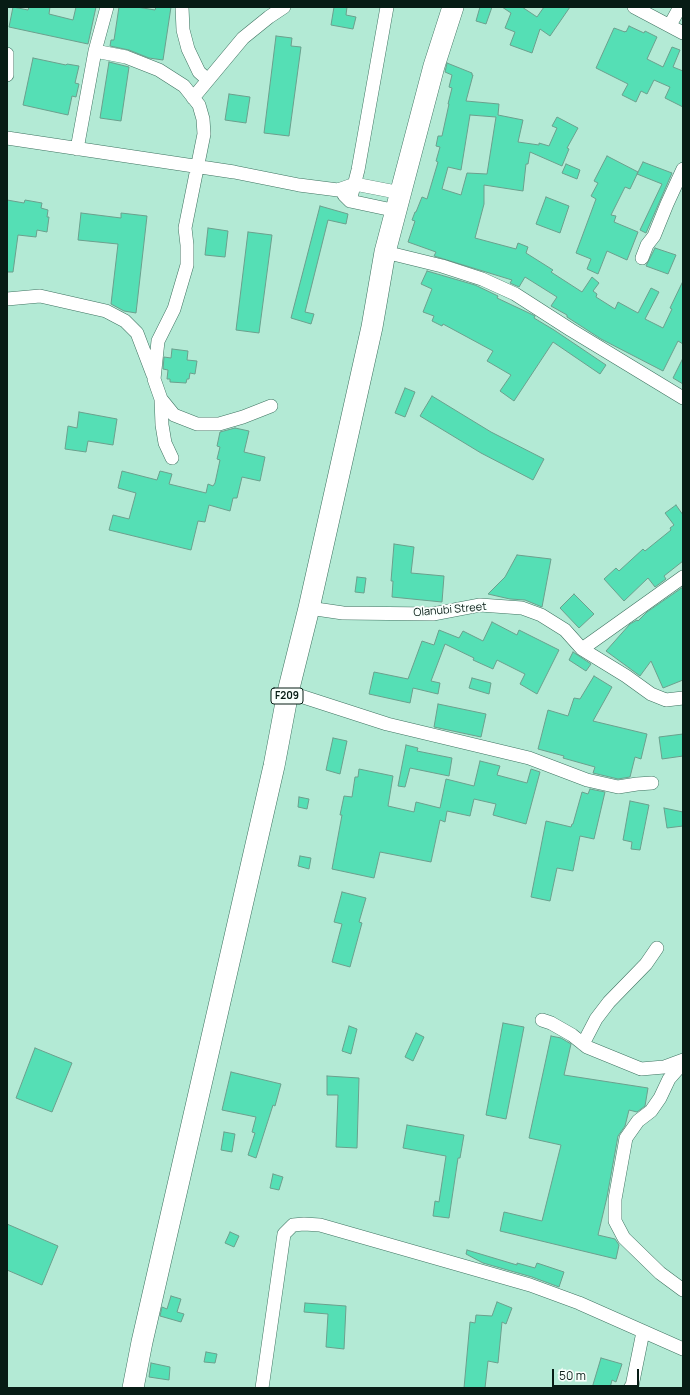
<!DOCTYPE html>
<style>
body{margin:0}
#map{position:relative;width:690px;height:1395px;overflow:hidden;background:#b3ead5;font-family:Manrope,sans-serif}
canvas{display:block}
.frame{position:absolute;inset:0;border:8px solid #071c15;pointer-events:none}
.scale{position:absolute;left:552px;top:1369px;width:87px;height:18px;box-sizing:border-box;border:2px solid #071c15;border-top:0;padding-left:5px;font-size:12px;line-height:14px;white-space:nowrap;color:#071c15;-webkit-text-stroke:3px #f9fffc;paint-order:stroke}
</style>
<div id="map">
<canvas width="690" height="1395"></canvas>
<div class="frame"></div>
<div class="scale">50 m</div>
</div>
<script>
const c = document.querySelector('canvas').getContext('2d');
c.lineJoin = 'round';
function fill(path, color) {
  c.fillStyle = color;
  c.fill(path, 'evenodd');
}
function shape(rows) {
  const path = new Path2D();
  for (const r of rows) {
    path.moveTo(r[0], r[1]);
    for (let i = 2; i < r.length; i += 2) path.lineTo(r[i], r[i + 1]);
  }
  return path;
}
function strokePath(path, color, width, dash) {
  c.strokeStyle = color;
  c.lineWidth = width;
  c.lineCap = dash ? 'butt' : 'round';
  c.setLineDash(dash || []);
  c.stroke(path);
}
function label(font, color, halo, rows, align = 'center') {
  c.font = font + ' Manrope,sans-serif';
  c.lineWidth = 3.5;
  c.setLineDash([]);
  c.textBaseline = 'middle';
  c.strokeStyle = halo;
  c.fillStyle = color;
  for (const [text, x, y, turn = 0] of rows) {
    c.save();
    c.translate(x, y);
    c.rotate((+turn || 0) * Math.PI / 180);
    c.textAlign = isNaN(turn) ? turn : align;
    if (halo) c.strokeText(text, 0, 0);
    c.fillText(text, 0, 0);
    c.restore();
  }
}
const building = shape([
 [13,7,28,10,29,7,50,7,49,14,73,20,76,7,96,7,88,44,9,27,13,7],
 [119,7,137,7,155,10,156,7,171,7,163,60,149,58,129,50,110,46,111,40,114,40,119,7],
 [334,7,347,7,346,15,356,17,353,29,331,25,334,7],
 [480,7,492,7,486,24,476,21,480,7],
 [502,7,522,7,537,17,544,7,570,7,550,36,540,29,532,53,510,45,515,32,505,28,511,13,502,7],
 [629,26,644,33,645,31,657,37,647,59,663,67,672,47,680,50,673,67,683,71,683,107,665,98,670,87,654,80,647,94,641,91,636,102,622,95,628,84,596,68,614,28,625,32,625,31,626,32,629,26],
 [276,36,292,38,291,46,301,47,289,136,264,133,276,36],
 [33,58,66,65,67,64,79,66,75,83,79,84,76,97,72,96,68,115,23,105,33,58],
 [109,62,129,67,121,121,100,118,109,62],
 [447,63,472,73,472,75,473,75,466,101,499,104,498,115,523,120,518,142,539,145,539,143,549,146,557,128,552,126,557,117,578,128,567,148,569,149,562,166,530,152,528,164,526,164,523,191,484,185,484,204,475,238,516,249,518,243,528,247,526,253,553,270,551,272,582,292,592,277,599,283,593,291,597,294,596,297,615,309,618,302,638,313,651,288,659,292,645,319,663,328,672,309,670,308,683,281,683,344,678,341,663,371,601,339,567,317,567,315,551,306,557,297,525,277,519,287,510,283,512,280,434,256,436,252,408,242,415,221,412,220,415,212,416,212,422,197,427,199,438,162,436,161,440,147,436,146,438,136,442,136,449,104,448,104,452,88,449,87,452,75,445,72,447,63],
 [470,115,496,117,487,174,467,173,461,195,442,189,448,167,461,170,470,115],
 [229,94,250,97,246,123,225,120,229,94],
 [607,156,638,172,630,189,625,187,611,215,616,216,614,222,638,232,627,260,607,251,598,274,587,269,591,259,576,253,596,199,591,196,598,183,594,181,607,156],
 [643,162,672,173,646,233,640,230,662,184,637,174,643,162],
 [566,164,580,170,577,179,562,173,566,164],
 [546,197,569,206,560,233,536,224,546,197],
 [7,200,24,203,25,200,42,203,41,208,48,210,47,217,49,217,47,232,37,230,36,237,18,235,13,272,7,272,7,200],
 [320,206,348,214,346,224,328,220,305,312,314,314,311,324,291,318,320,206],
 [81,213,121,218,121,213,147,216,136,313,124,311,111,304,118,244,78,240,81,213],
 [208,228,228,231,225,257,205,255,208,228],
 [248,232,272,235,259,333,236,330,248,232],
 [655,248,676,255,668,274,646,266,655,248],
 [427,271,475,285,498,296,497,298,531,314,535,316,534,318,554,330,606,365,600,374,553,342,514,401,500,391,511,375,487,361,493,351,443,324,442,326,432,321,434,316,423,312,432,289,421,284,427,271],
 [172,349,188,351,187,360,197,361,195,374,190,373,189,379,187,379,186,383,170,382,170,379,167,379,168,370,163,369,164,357,171,358,172,349],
 [683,358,683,384,673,378,683,358],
 [405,388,415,392,405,417,395,413,405,388],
 [432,396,491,432,544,459,533,480,481,453,420,416,432,396],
 [79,412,117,419,113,445,88,441,86,452,65,449,68,426,77,428,79,412],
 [235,428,249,431,244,452,265,457,260,481,242,477,237,498,233,498,230,511,209,505,205,522,198,521,191,550,109,530,113,515,129,519,136,493,118,488,122,471,157,480,160,471,172,474,169,484,206,493,208,484,213,486,215,483,220,460,217,459,220,447,217,446,220,432,235,428],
 [676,505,683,515,683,561,664,576,666,579,655,587,648,578,624,601,604,579,616,568,619,571,643,549,645,551,671,530,670,528,674,525,665,513,676,505],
 [394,544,414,547,411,573,444,576,442,602,392,597,393,581,391,581,394,544],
 [517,555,551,559,542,607,525,600,510,599,488,594,505,577,517,555],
 [357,577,366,578,364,593,355,592,357,577],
 [683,587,683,680,663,688,651,661,640,676,606,651,630,624,637,620,638,621,647,612,683,587],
 [574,594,594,614,579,628,560,608,574,594],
 [492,622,517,635,519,630,559,650,537,694,520,684,525,674,497,660,493,669,473,660,474,658,445,644,431,681,440,683,438,694,413,688,410,703,369,694,374,672,408,679,422,641,434,645,439,630,459,638,463,631,483,641,492,622],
 [573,652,591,664,586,671,569,660,573,652],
 [594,676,612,687,593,721,647,734,641,759,635,757,630,777,618,779,593,773,595,767,563,758,564,756,538,749,548,710,568,716,574,698,580,699,594,676],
 [472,678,491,683,489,694,469,688,472,678],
 [438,704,486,714,481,737,434,727,438,704],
 [683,734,683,756,662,759,659,737,683,734],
 [333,738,347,741,340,774,326,770,333,738],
 [406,745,418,748,417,751,452,758,449,776,410,768,405,787,398,786,406,745],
 [480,761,500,766,497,775,527,783,531,769,540,772,526,824,493,815,496,804,474,799,470,816,447,811,445,822,440,820,431,862,380,852,374,878,332,869,342,815,340,815,344,796,352,797,355,777,358,777,359,769,393,776,388,806,414,812,416,802,440,808,446,779,474,786,480,761],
 [590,789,605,792,594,839,580,836,573,871,557,868,550,901,531,897,546,821,571,827,572,824,573,824,582,792,588,794,590,789],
 [299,797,309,799,307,809,298,807,299,797],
 [630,801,649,805,640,850,631,849,632,842,623,840,630,801],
 [664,808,683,812,683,826,667,828,664,808],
 [300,856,311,858,309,869,298,866,300,856],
 [342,892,366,898,359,922,362,923,350,967,332,962,342,924,334,922,342,892],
 [503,1023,524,1027,506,1119,486,1115,503,1023],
 [349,1026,357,1029,351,1054,342,1051,349,1026],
 [416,1033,424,1037,413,1061,405,1057,416,1033],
 [551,1036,561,1038,571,1044,564,1075,648,1088,645,1106,637,1112,629,1110,625,1126,618,1136,607,1197,598,1235,615,1239,619,1245,616,1259,500,1231,504,1212,542,1221,561,1145,529,1138,551,1036],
 [35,1048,72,1063,52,1112,16,1098,35,1048],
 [231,1072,281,1084,275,1106,273,1105,256,1158,248,1155,255,1133,252,1132,256,1117,222,1110,231,1072],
 [327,1076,359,1078,357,1148,336,1147,338,1095,327,1095,327,1076],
 [407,1125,464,1135,460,1158,458,1158,449,1218,433,1216,435,1201,439,1202,446,1156,403,1148,407,1125],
 [224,1132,235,1134,232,1152,221,1150,224,1132],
 [273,1174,283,1177,279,1190,270,1188,273,1174],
 [7,1224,58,1246,42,1285,7,1270,7,1224],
 [230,1232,239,1236,234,1247,225,1243,230,1232],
 [467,1250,517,1265,517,1263,535,1268,537,1263,564,1272,559,1287,532,1277,483,1263,466,1254,467,1250],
 [171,1296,181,1299,177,1312,184,1314,181,1322,160,1316,162,1307,167,1309,171,1296],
 [497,1302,512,1308,506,1324,502,1322,498,1363,488,1361,485,1388,464,1388,470,1322,475,1323,476,1315,492,1316,497,1302],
 [305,1303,346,1306,344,1349,326,1347,328,1314,304,1312,305,1303],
 [206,1352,217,1354,215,1363,204,1362,206,1352],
 [601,1358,622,1364,616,1382,612,1380,610,1388,592,1388,601,1358],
 [151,1363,170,1367,169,1380,149,1377,151,1363]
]);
const street = shape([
 [182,7,183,30,188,49,199,72,208,80],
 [634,7,683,33],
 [670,25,680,7],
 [95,51,126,57,159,70,184,86,199,105,203,119,204,134,185,228,187,245,187,265,174,309,158,341,154,379,161,399,174,415,197,424,219,424,243,417,271,406],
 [7,54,7,75],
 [193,98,243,38,269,17,284,7],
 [7,138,234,172,299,185,338,190,355,184,401,193],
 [77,149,95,51,107,7],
 [344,195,350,201,397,211],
 [350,201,358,170,387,7],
 [385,252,442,266,482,279,515,294,571,330,683,398],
 [642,258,647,245,654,236,667,204,683,169],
 [7,299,40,296,106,311,125,321,137,333,153,375],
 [161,399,162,425,165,443,172,458],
 [309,608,343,613,433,614,480,605,522,608,541,615,565,630,582,649,626,676,651,694,666,700,683,698],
 [582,649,683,577],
 [288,692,387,724,529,758,587,780,618,787,637,784,652,783],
 [542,1020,551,1023,572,1035,587,1047,641,1069,664,1067,683,1060],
 [583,1044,596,1019,609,1002,646,964,657,948],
 [683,1063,669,1079,660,1098,651,1111,638,1121,626,1138,615,1199,615,1221,624,1238,660,1273,683,1290],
 [262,1388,284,1234,293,1225,304,1224,320,1225,530,1285,579,1303,683,1349],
 [630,1388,632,1386,643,1332]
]);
const primary = shape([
 [133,1388,142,1342,274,766,288,692,309,608,372,327,385,252,434,66,453,7]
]);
const shields = [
 [287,696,32]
];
const shieldNames = [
 ["F209",287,696]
];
const streetNames = [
 ["Olanubi Street",450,610,-5]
];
fill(building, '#55dfb5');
strokePath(building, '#6ba08d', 1);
strokePath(street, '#3f7361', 14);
strokePath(primary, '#3f7361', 22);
strokePath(street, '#fff', 13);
strokePath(primary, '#fff', 21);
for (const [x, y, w] of shields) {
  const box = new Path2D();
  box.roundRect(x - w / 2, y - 8, w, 16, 3);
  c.fillStyle = '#f9fffc';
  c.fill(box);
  strokePath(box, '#071c15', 1);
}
label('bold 10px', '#071c15', null, shieldNames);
label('11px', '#071c15', '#f9fffc', streetNames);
</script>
